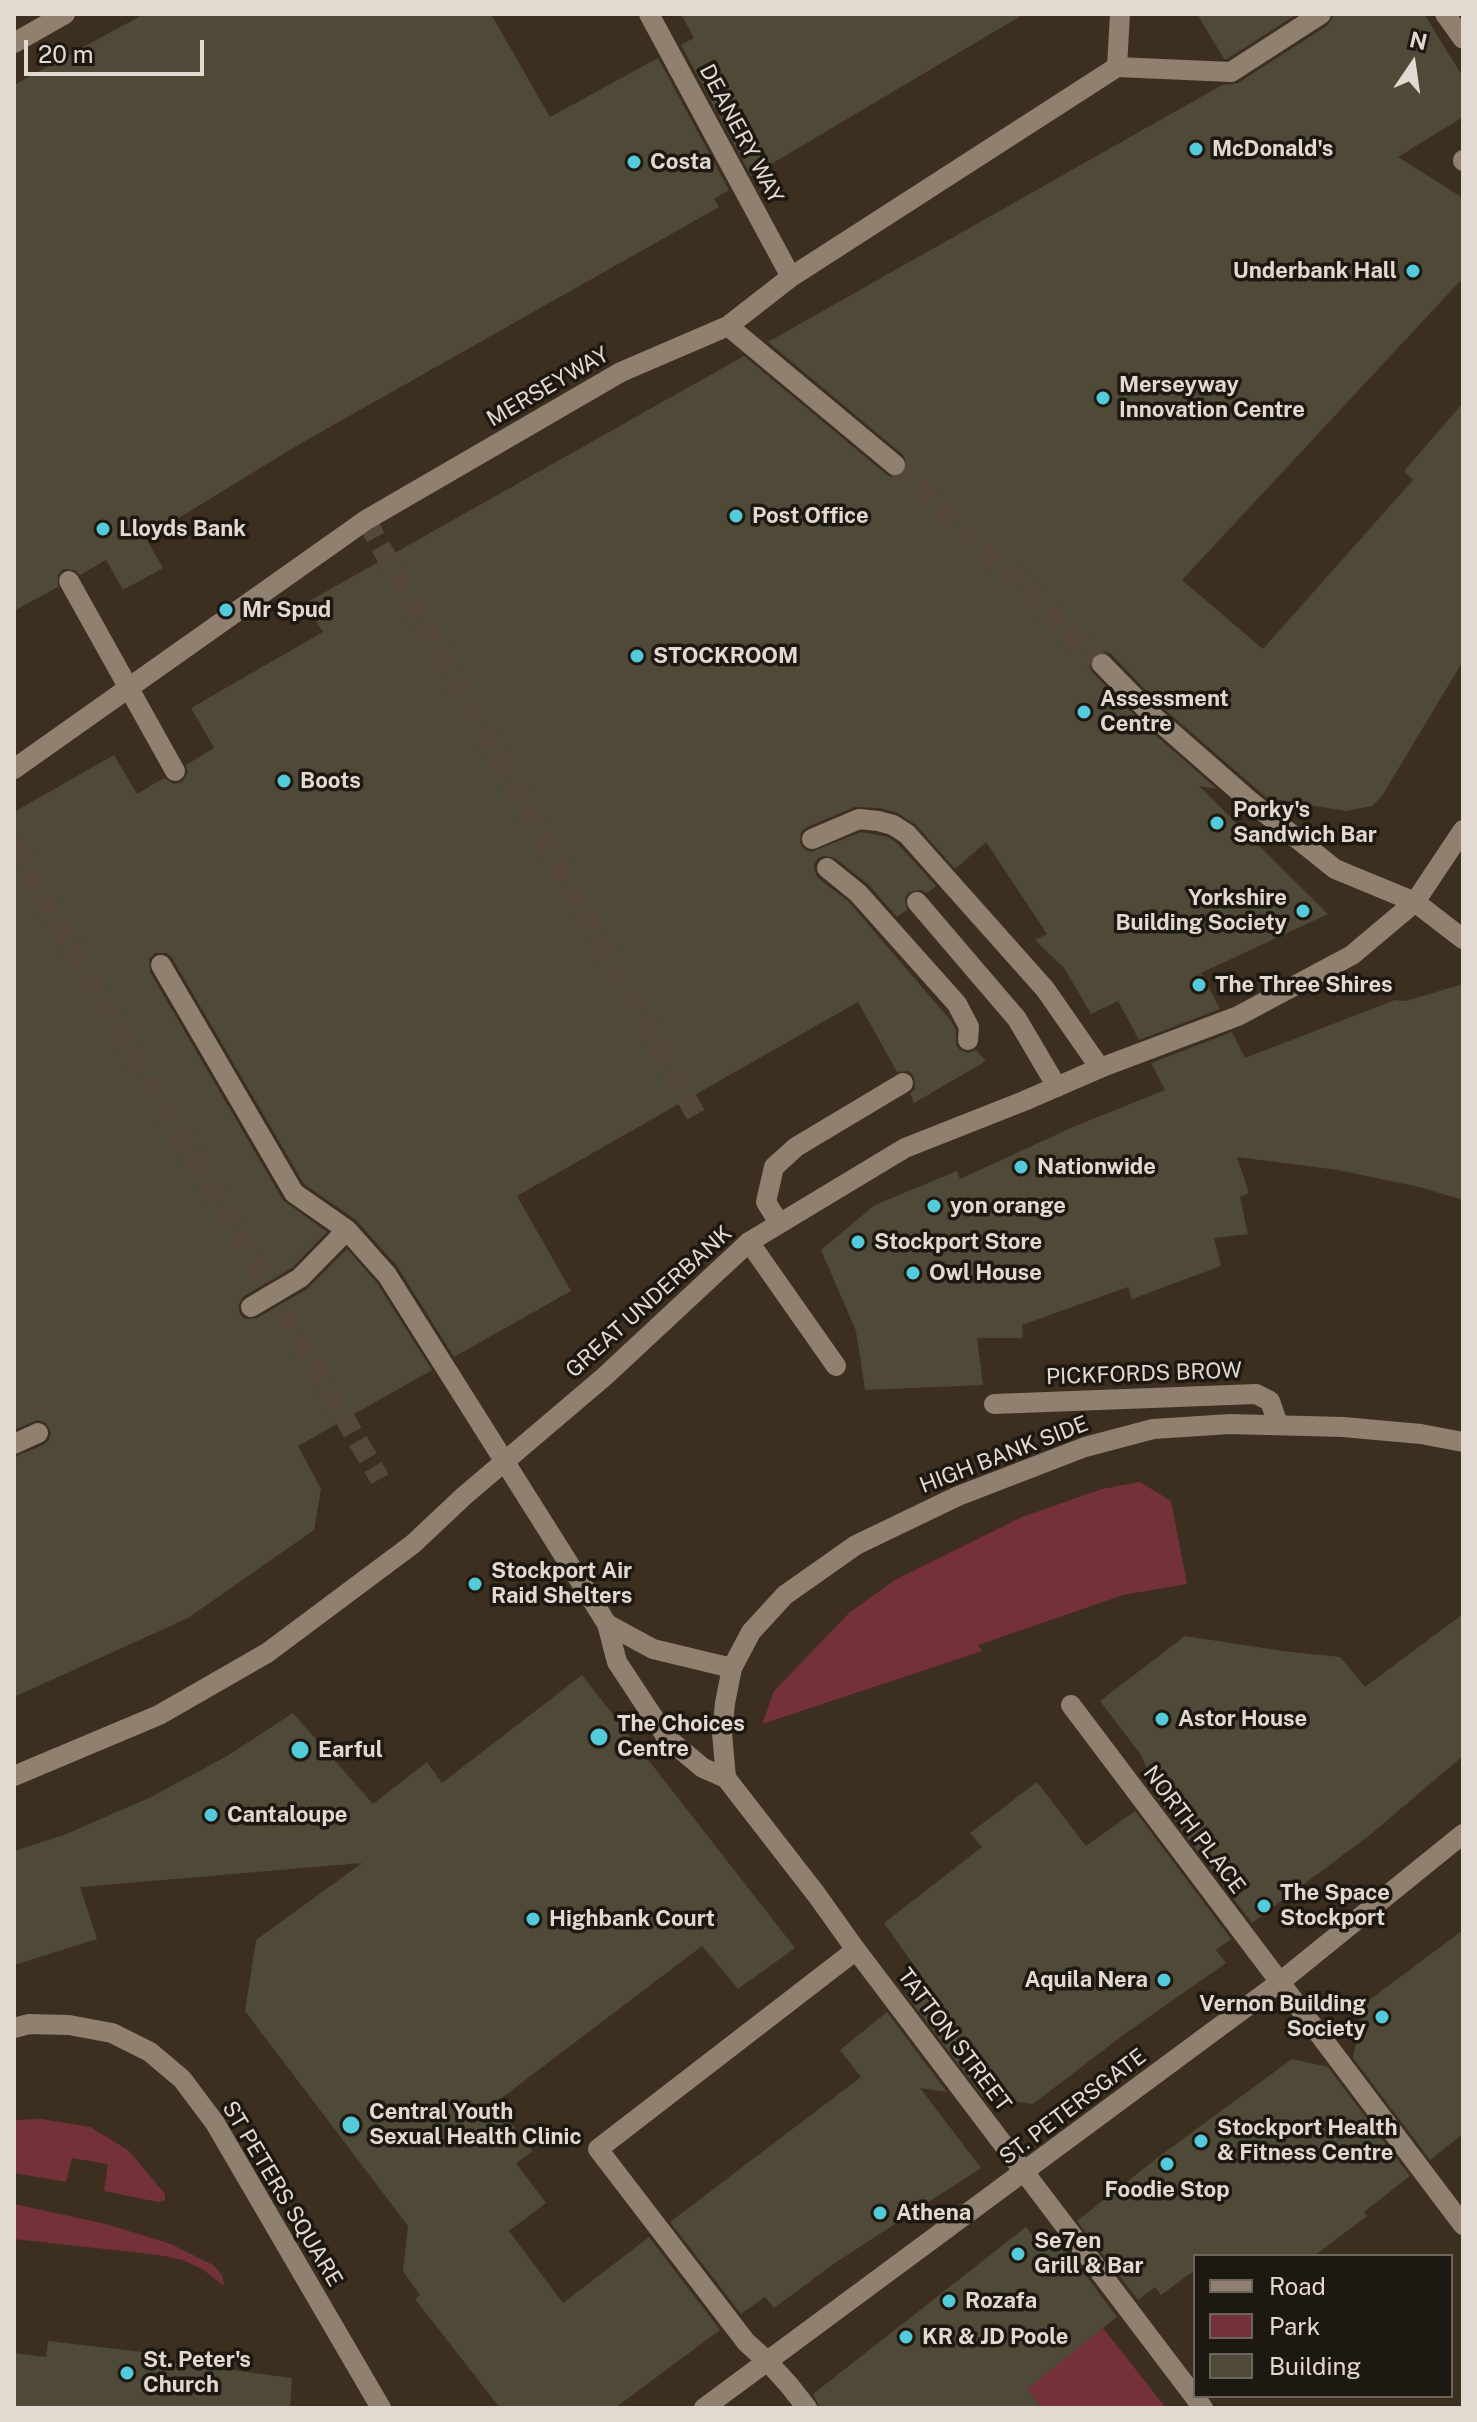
<!DOCTYPE html>
<style>
body{margin:0}
#map{position:relative;width:1477px;height:2422px;overflow:hidden;background:#3c2f20;font-family:"Public Sans",sans-serif}
canvas{display:block}
.frame{position:absolute;inset:0;border:16px solid #e2d9d0;pointer-events:none}
.legend{position:absolute;left:1193px;top:2254px;width:260px;height:144px;box-sizing:border-box;background:#1e1812;border:2px solid #6c655e;margin:0;padding:10px 14px;list-style:none;font-size:24px;color:#e2d9d0}
.legend li{display:flex;align-items:center;gap:16px;height:40px}
.legend b{width:40px;border:2px solid #6c655e}
.north{position:absolute;left:1373px;top:24px;width:80px;height:80px;-webkit-text-stroke:6px #1e1812;paint-order:stroke;rotate:13deg;font-size:22px;font-weight:700;line-height:32px;text-align:center;color:#e2d9d0}
.north::after{content:'';display:block;margin:auto;width:28px;height:36px;background:#e2d9d0;clip-path:polygon(50% 0,100% 100%,50% 72%,0 100%)}
.scale{position:absolute;left:24px;top:40px;width:180px;height:36px;box-sizing:border-box;border:4px solid #e2d9d0;border-top:0;padding-left:10px;font-size:24px;line-height:28px;white-space:nowrap;color:#e2d9d0;-webkit-text-stroke:6px #1e1812;paint-order:stroke}
</style>
<div id="map">
<canvas width="1477" height="2422"></canvas>
<div class="frame"></div>
<ul class="legend">
<li><b style="height:10px;background:#8f806f"></b>Road</li>
<li><b style="height:22px;background:#75313a"></b>Park</li>
<li><b style="height:22px;background:#4e4a37"></b>Building</li>
</ul>
<div class="north">N</div>
<div class="scale">20 m</div>
</div>
<script>
const c = document.querySelector('canvas').getContext('2d');
c.lineJoin = 'round';
function fill(path, color) {
  c.fillStyle = color;
  c.fill(path, 'evenodd');
}
function shape(rows) {
  const path = new Path2D();
  for (const r of rows) {
    path.moveTo(r[0], r[1]);
    for (let i = 2; i < r.length; i += 2) path.lineTo(r[i], r[i + 1]);
  }
  return path;
}
function strokePath(path, color, width, dash) {
  c.strokeStyle = color;
  c.lineWidth = width;
  c.lineCap = dash ? 'butt' : 'round';
  c.setLineDash(dash || []);
  c.stroke(path);
}
function label(font, color, halo, rows, align = 'center') {
  c.font = font + ' "Public Sans",sans-serif';
  c.lineWidth = 7;
  c.setLineDash([]);
  c.textBaseline = 'middle';
  c.strokeStyle = halo;
  c.fillStyle = color;
  for (const [text, x, y, turn = 0] of rows) {
    c.save();
    c.translate(x, y);
    c.rotate((+turn || 0) * Math.PI / 180);
    c.textAlign = isNaN(turn) ? turn : align;
    if (halo) c.strokeText(text, 0, 0);
    c.fillText(text, 0, 0);
    c.restore();
  }
}
const green = shape([
 [1140,1482,1171,1501,1187,1584,1123,1595,978,1645,982,1651,762,1724,774,1691,850,1612,895,1580,1022,1517,1102,1489],
 [41,2119,90,2127,128,2150,165,2194,165,2200,158,2202,104,2191,108,2164,72,2158,66,2182,14,2173,14,2120],
 [14,2204,106,2224,171,2244,213,2265,222,2275,224,2286,202,2269,183,2260,159,2255,14,2239],
 [1103,2328,1166,2408,1042,2408,1022,2383]
]);
const building = shape([
 [144,14,491,14,550,117,658,58,729,190,714,199,719,207,298,445,146,538,163,568,123,590,106,560,80,575,75,570,63,569,58,575,58,587,14,611,14,85],
 [681,14,1024,14,751,176,681,45,694,38],
 [1197,14,1297,14,1227,59,1224,59],
 [1334,14,1424,14,1463,77,1463,117,1398,157,1463,198,1463,278,1182,580,1263,649,1413,480,1404,471,1463,403,1463,661,1382,796,1372,806,1346,811,1267,798,1163,708,1111,654,1105,651,1098,652,1090,660,1089,666,1093,673,1145,726,1217,789,1199,786,1328,914,1201,973,1220,1009,1139,1040,1118,1001,1091,1014,1064,968,1035,940,1047,934,986,842,955,869,916,825,896,812,880,808,855,807,807,827,801,832,800,843,805,850,811,852,861,832,888,837,898,844,936,886,927,893,921,890,909,892,905,898,907,910,897,917,868,884,835,858,823,856,817,859,814,865,815,872,818,878,849,902,951,1021,956,1030,956,1045,960,1050,968,1053,976,1050,986,1061,914,1103,910,1094,915,1089,914,1077,909,1071,897,1072,858,1002,517,1196,571,1291,454,1357,397,1266,356,1220,304,1184,172,958,167,953,155,953,149,959,150,972,283,1200,327,1232,292,1268,244,1296,238,1306,240,1314,245,1319,257,1318,307,1289,347,1249,377,1283,432,1370,298,1446,321,1489,314,1530,188,1618,14,1697,14,1457,43,1445,49,1440,51,1433,46,1423,38,1420,14,1430,14,812,114,755,137,794,164,778,174,784,182,782,188,772,186,765,214,748,191,708,323,632,304,604,744,356,887,475,894,478,900,477,905,473,908,466,903,455,768,342,1222,85,1238,83,1328,25],
 [1463,984,1463,1200,1419,1187,1338,1170,1237,1157,1249,1193,1240,1197,1248,1234,1214,1238,1221,1266,1132,1299,1128,1287,1022,1325,1023,1338,977,1338,983,1385,865,1390,856,1331,821,1250,875,1205,957,1171,960,1179,1073,1127,1165,1090,1151,1063,1232,1032,1245,1058,1395,1000,1406,1001],
 [1463,1614,1463,1756,1371,1834,1252,1923,1156,1796,1158,1795,1141,1755,1100,1701,1185,1636,1283,1651,1340,1657,1365,1687],
 [582,1675,795,1948,738,1989,702,1946,495,2103,533,2151,516,2163,546,2203,509,2231,563,2303,649,2237,720,2330,615,2408,500,2408,415,2299,420,2295,403,2271,408,2226,245,2011,256,1940,362,1863,80,1887,97,1939,14,1965,14,1851,64,1835,151,1797,227,1756,293,1713,373,1804,427,1762,442,1783],
 [1037,1782,1086,1846,1135,1811,1231,1939,1216,1950,1226,1963,1126,2033,1033,2104,983,2097,907,1996,925,1981,884,1923,982,1847,970,1833],
 [1463,1930,1463,2134,1430,2160,1353,2058,1364,2004],
 [887,2012,947,2092,920,2088,981,2168,835,2263,774,2308,765,2297,741,2314,670,2222,861,2077,840,2050],
 [1292,2059,1328,2067,1410,2176,1364,2212,1367,2216,1314,2256,1195,2256,1195,2270,1161,2295,1155,2287,1138,2300,1077,2221,1157,2158],
 [1026,2227,1042,2248,1057,2237,1117,2317,1027,2389,1042,2408,820,2408,813,2394],
 [48,2341,151,2353,150,2359,292,2378,290,2408,14,2408,14,2353,46,2357]
]);
const pedestrianTunnel = shape([
 [895,465,1102,664],
 [366,520,697,1117],
 [14,843,48,908,380,1479]
]);
const service = shape([
 [1445,14,1463,39],
 [1463,161,1463,160],
 [69,581,175,771],
 [812,839,859,819,878,821,893,825,907,834,1045,989,1100,1068],
 [827,868,858,893,957,1004,969,1027,968,1040],
 [917,902,1017,1019,1057,1087],
 [161,965,294,1193,347,1230,387,1275,607,1624,617,1662,667,1738,703,1768,726,1778],
 [779,1223,766,1202,774,1167,796,1147,903,1083],
 [749,1242,836,1366],
 [251,1307,300,1278,347,1230],
 [994,1404,1256,1394,1270,1401,1278,1424],
 [14,1444,38,1433],
 [607,1624,653,1649,732,1668],
 [768,2362,746,2342,598,2149,856,1950]
]);
const pedestrian = shape([
 [649,14,791,277],
 [14,43,65,14],
 [1117,67,1231,72,1321,14],
 [728,326,895,465],
 [14,769,366,520,621,372,728,326,791,277,1117,67,1120,14]
]);
const minor = shape([
 [1102,664,1154,717,1250,801,1335,869,1415,902,1463,939],
 [1071,1705,1463,2225],
 [14,1776,159,1715,267,1653,413,1544,464,1496,604,1377,749,1242,905,1148,1024,1101,1100,1068,1238,1016,1352,955,1415,902,1463,830],
 [14,2028,29,2024,69,2025,112,2033,150,2052,182,2079,215,2123,381,2408],
 [768,2362,789,2385,807,2408],
 [704,2408,1280,1982,1463,1834],
 [1203,2408,856,1950,816,1894,726,1778,722,1733,725,1703,732,1668,751,1632,785,1595,856,1545,958,1496,1085,1447,1153,1429,1230,1424,1343,1427,1421,1434,1463,1442]
]);
const markers = [
 [1196,149,8,"#53cbdb"],
 [634,162,8,"#53cbdb"],
 [1413,271,8,"#53cbdb"],
 [1103,398,8,"#53cbdb"],
 [736,516,8,"#53cbdb"],
 [103,529,8,"#53cbdb"],
 [226,610,8,"#53cbdb"],
 [637,656,8,"#53cbdb"],
 [1084,712,8,"#53cbdb"],
 [284,781,8,"#53cbdb"],
 [1217,823,8,"#53cbdb"],
 [1303,911,8,"#53cbdb"],
 [1199,985,8,"#53cbdb"],
 [1021,1167,8,"#53cbdb"],
 [934,1206,8,"#53cbdb"],
 [858,1242,8,"#53cbdb"],
 [913,1273,8,"#53cbdb"],
 [475,1584,8,"#53cbdb"],
 [1162,1719,8,"#53cbdb"],
 [599,1737,10,"#53cbdb"],
 [300,1750,10,"#53cbdb"],
 [211,1815,8,"#53cbdb"],
 [1264,1906,8,"#53cbdb"],
 [533,1919,8,"#53cbdb"],
 [1164,1980,8,"#53cbdb"],
 [1382,2017,8,"#53cbdb"],
 [351,2125,10,"#53cbdb"],
 [1201,2141,8,"#53cbdb"],
 [1167,2164,8,"#53cbdb"],
 [880,2213,8,"#53cbdb"],
 [1018,2254,8,"#53cbdb"],
 [949,2301,8,"#53cbdb"],
 [906,2337,8,"#53cbdb"],
 [127,2373,8,"#53cbdb"]
];
const streetNames = [
 ["DEANERY WAY",741,134,62],
 ["MERSEYWAY",548,387,-30],
 ["GREAT UNDERBANK",649,1302,-42],
 ["PICKFORDS BROW",1144,1374,-2],
 ["HIGH BANK SIDE",1004,1455,-21],
 ["NORTH PLACE",1194,1830,53],
 ["TATTON STREET",954,2040,53],
 ["ST. PETERSGATE",1073,2107,-37],
 ["ST PETERS SQUARE",282,2194,59]
];
const poiNames = [
 ["McDonald's",1212,149],
 ["Costa",650,162],
 ["Underbank Hall",1397,271,"right"],
 ["Merseyway",1119,385],
 ["Innovation Centre",1119,410],
 ["Post Office",752,516],
 ["Lloyds Bank",119,529],
 ["Mr Spud",242,610],
 ["STOCKROOM",653,656],
 ["Assessment",1100,699],
 ["Centre",1100,724],
 ["Boots",300,781],
 ["Porky's",1233,810],
 ["Sandwich Bar",1233,835],
 ["Yorkshire",1287,898,"right"],
 ["Building Society",1287,923,"right"],
 ["The Three Shires",1215,985],
 ["Nationwide",1037,1167],
 ["yon orange",950,1206],
 ["Stockport Store",874,1242],
 ["Owl House",929,1273],
 ["Stockport Air",491,1571],
 ["Raid Shelters",491,1596],
 ["Astor House",1178,1719],
 ["The Choices",617,1724],
 ["Centre",617,1749],
 ["Earful",318,1750],
 ["Cantaloupe",227,1815],
 ["The Space",1280,1893],
 ["Stockport",1280,1918],
 ["Highbank Court",549,1919],
 ["Aquila Nera",1148,1980,"right"],
 ["Vernon Building",1366,2004,"right"],
 ["Society",1366,2029,"right"],
 ["Central Youth",369,2112],
 ["Sexual Health Clinic",369,2137],
 ["Stockport Health",1217,2128],
 ["& Fitness Centre",1217,2153],
 ["Foodie Stop",1167,2190,"center"],
 ["Athena",896,2213],
 ["Se7en",1034,2241],
 ["Grill & Bar",1034,2266],
 ["Rozafa",965,2301],
 ["KR & JD Poole",922,2337],
 ["St. Peter's",143,2360],
 ["Church",143,2385]
];
fill(green, '#75313a');
fill(building, '#4e4a37');
strokePath(pedestrianTunnel, '#55483a', 20, [20, 10]);
strokePath(service, '#8f806f', 20);
strokePath(pedestrian, '#8f806f', 20);
strokePath(minor, '#8f806f', 20);
for (const [x, y, r, color] of markers) {
  const dot = new Path2D();
  dot.arc(x, y, r, 0, 2 * Math.PI);
  c.fillStyle = color;
  c.fill(dot);
  strokePath(dot, '#1e1812', 3);
}
label('22px', '#e2d9d0', '#1e1812', streetNames);
label('bold 22px', '#e2d9d0', '#1e1812', poiNames, 'left');
</script>
